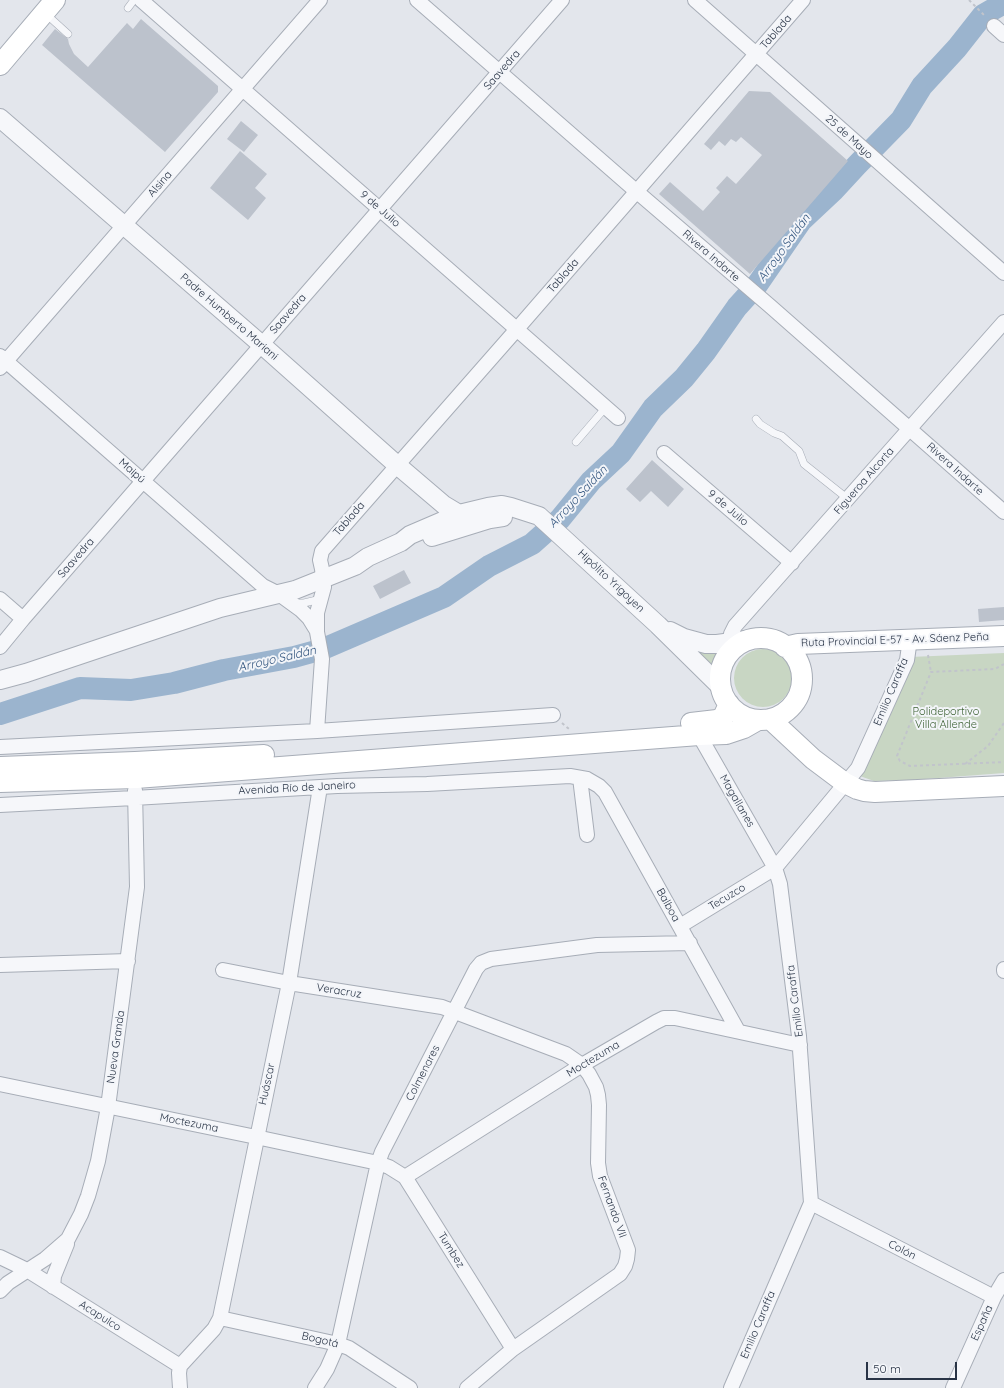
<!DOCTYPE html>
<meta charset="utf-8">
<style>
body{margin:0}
#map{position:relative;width:1004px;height:1388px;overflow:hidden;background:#e3e6ec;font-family:Quicksand,sans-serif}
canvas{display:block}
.scale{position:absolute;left:866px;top:1362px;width:91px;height:18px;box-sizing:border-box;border:2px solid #293446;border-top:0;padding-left:5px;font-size:12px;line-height:14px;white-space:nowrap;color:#293446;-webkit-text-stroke:3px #f3f5f9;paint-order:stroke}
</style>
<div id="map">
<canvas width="1004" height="1388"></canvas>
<div class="scale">50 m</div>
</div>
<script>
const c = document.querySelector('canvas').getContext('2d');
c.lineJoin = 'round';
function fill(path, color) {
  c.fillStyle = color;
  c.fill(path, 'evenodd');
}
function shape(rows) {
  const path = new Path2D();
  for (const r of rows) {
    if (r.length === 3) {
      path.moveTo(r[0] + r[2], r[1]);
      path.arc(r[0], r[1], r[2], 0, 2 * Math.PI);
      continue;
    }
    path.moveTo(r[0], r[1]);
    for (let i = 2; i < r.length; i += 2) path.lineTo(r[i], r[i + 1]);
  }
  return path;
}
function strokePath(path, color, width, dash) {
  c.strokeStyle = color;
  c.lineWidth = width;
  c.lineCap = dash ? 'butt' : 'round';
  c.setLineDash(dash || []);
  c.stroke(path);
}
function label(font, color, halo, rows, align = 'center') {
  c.font = font + ' Quicksand,sans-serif';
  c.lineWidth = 4;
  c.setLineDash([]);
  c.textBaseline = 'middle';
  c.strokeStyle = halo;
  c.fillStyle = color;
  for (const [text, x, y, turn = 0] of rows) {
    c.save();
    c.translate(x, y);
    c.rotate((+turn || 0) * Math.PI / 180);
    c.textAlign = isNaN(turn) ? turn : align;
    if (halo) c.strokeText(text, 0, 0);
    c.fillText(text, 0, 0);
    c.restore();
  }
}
const green = shape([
 [694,649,720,651,713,669],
 [763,678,29],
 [1004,653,1004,773,912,780,874,781,857,775,910,657]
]);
const river = shape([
 [0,714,80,688,131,690,174,683,224,670,294,657,323,649,444,597,489,566,532,544,560,519,591,481,621,453,653,408,684,378,706,351,737,307,757,285,801,221,833,191,857,165,901,120,922,86,957,48,983,15,1004,3]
]);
const building = shape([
 [141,19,218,86,218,92,165,152,42,45,55,29,68,39,69,44,74,54,88,67,127,23,133,29],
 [749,91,770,92,848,161,750,274,659,194,670,182,703,211,720,192,716,188,727,176,736,184,762,155,741,137,736,142,731,139,725,146,719,141,711,150,704,144],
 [241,121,258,135,244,152,227,139],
 [240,151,267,174,255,188,266,198,248,220,210,188],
 [652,460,684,489,668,507,651,491,640,502,626,489],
 [404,570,411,583,380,599,373,586],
 [1004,607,1004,620,979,622,978,609]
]);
const path = shape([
 [969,0,985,16],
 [928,655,931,672],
 [1004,664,995,669,931,672,897,756,900,761,910,766,1004,762],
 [562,723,569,729],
 [965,764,988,746,1004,723]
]);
const service = shape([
 [128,8,134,0],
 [46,14,68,34],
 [756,419,760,424,774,433,782,436,799,451,804,464,848,499],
 [576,442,606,407],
 [295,603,304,603,321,599]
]);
const minor = shape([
 [141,0,618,418],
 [417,0,636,191,770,306,1004,512],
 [695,0,1004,273],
 [994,26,1004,35],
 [0,356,263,586,279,594,301,610,309,618,317,631],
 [0,368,320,0],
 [664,453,792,563],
 [0,599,23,619],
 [0,647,23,619,143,481,562,0],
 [725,661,731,634,735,626,1004,322],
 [317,731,322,659,317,632,317,613,324,587,322,569,320,560,322,551,517,329,803,0],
 [699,735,775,868,780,884,799,1036,811,1203,731,1388],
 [0,747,317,731,553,715],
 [580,778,587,835],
 [0,805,134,798,337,786,427,784,570,776,587,779,599,786,605,792,738,1031],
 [680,926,775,868,858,768,907,660,910,639],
 [0,965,128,961],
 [1004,969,1004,971],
 [223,970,289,983,442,1007,566,1054,582,1065,589,1074,596,1087,598,1095,599,1105,598,1163,600,1176,628,1250,627,1259,625,1266,620,1274,513,1349,467,1388],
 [0,1084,256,1137,378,1163,389,1167,405,1177,513,1349],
 [405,1177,582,1065,656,1022,664,1018,675,1018,800,1045],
 [811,1203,994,1297],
 [0,1257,27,1270,180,1366,179,1373,180,1388],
 [53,1287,54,1276,67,1244],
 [0,1291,8,1283,45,1259,68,1239,81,1214,88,1196,98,1161,108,1107,137,887,135,790],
 [220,1318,338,1344,349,1348,410,1388],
 [180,1366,214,1329,220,1318,289,983,320,787],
 [315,1388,327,1369,338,1344,378,1163,382,1152,476,969,481,963,491,959,597,945,690,943],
 [953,1388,994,1297,1004,1280]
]);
const tertiary = shape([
 [0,118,262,345,397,465,444,505,459,514],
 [432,537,490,519,503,517],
 [670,631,684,638,706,644,717,644,747,640],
 [0,680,26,673,220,608,295,590,355,566,368,557,401,542,410,535,459,514,488,507,502,505,511,507,539,516,658,625,721,687]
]);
const secondary = shape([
 [0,65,55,0],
 [761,679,41],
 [785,647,798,644,1004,636],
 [770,719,813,759,845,783,857,789,864,791,875,792,1004,786],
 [691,723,717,720,723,717,729,704],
 [0,767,135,762,264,755],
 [0,782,136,778,699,735,726,734,744,728,758,720]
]);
const streetNames = [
 ["Tablada",776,32,-49],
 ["Saavedra",502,70,-49],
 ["25 de Mayo",849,137,42],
 ["Alsina",160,184,-49],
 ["9 de Julio",380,209,41],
 ["Rivera Indarte",711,256,41],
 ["Tablada",563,276,-49],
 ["Saavedra",288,314,-49],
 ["Padre Humberto Mariani",229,317,41],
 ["Rivera Indarte",955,469,42],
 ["Maipú",132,471,41],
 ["Figueroa Alcorta",864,481,-49],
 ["9 de Julio",728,508,40],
 ["Tablada",349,519,-49],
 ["Saavedra",76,558,-49],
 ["Hipólito Yrigoyen",611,581,43],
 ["Ruta Provincial E-57 - Av. Sáenz Peña",895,640,-2],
 ["Emilio Caraffa",891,692,-67],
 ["Avenida Río de Janeiro",297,788,-3],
 ["Magallanes",737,801,60],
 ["Tecuzco",727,897,-31],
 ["Balboa",668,905,61],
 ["Veracruz",339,991,9],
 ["Emilio Caraffa",795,1001,-97],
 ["Nueva Granda",116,1047,-82],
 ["Moctezuma",593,1059,-31],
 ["Colmenares",423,1073,-63],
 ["Huáscar",267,1084,-78],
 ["Moctezuma",189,1123,11],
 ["Fernando VII",612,1207,70],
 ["Tumbez",451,1250,58],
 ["Colón",902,1250,27],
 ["Acapulco",100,1316,32],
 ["España",982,1323,-66],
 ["Emilio Caraffa",758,1325,-67],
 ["Bogotá",320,1340,13]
];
const parkNames = [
 ["Polideportivo",946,712],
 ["Villa Allende",946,725]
];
const waterNames = [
 ["Arroyo Saldán",784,248,-54],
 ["Arroyo Saldán",578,497,-47],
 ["Arroyo Saldán",277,659,-13]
];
fill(green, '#c8d6c3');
strokePath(river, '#9bb4ce', 22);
fill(building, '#bcc2cc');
strokePath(service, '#a7adb7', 8);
strokePath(minor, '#a7adb7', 16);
strokePath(tertiary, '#a7adb7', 20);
strokePath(secondary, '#a7adb7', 22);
strokePath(path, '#c1c4cb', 2, [3, 3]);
strokePath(service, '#f6f7fa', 7);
strokePath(minor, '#f6f7fa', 14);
strokePath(tertiary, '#f6f7fa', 18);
strokePath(secondary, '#fff', 20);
label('11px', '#293446', '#f3f5f9', streetNames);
label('11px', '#3e6235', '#f3f5f9', parkNames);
label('italic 12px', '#30537d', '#f3f5f9', waterNames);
</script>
